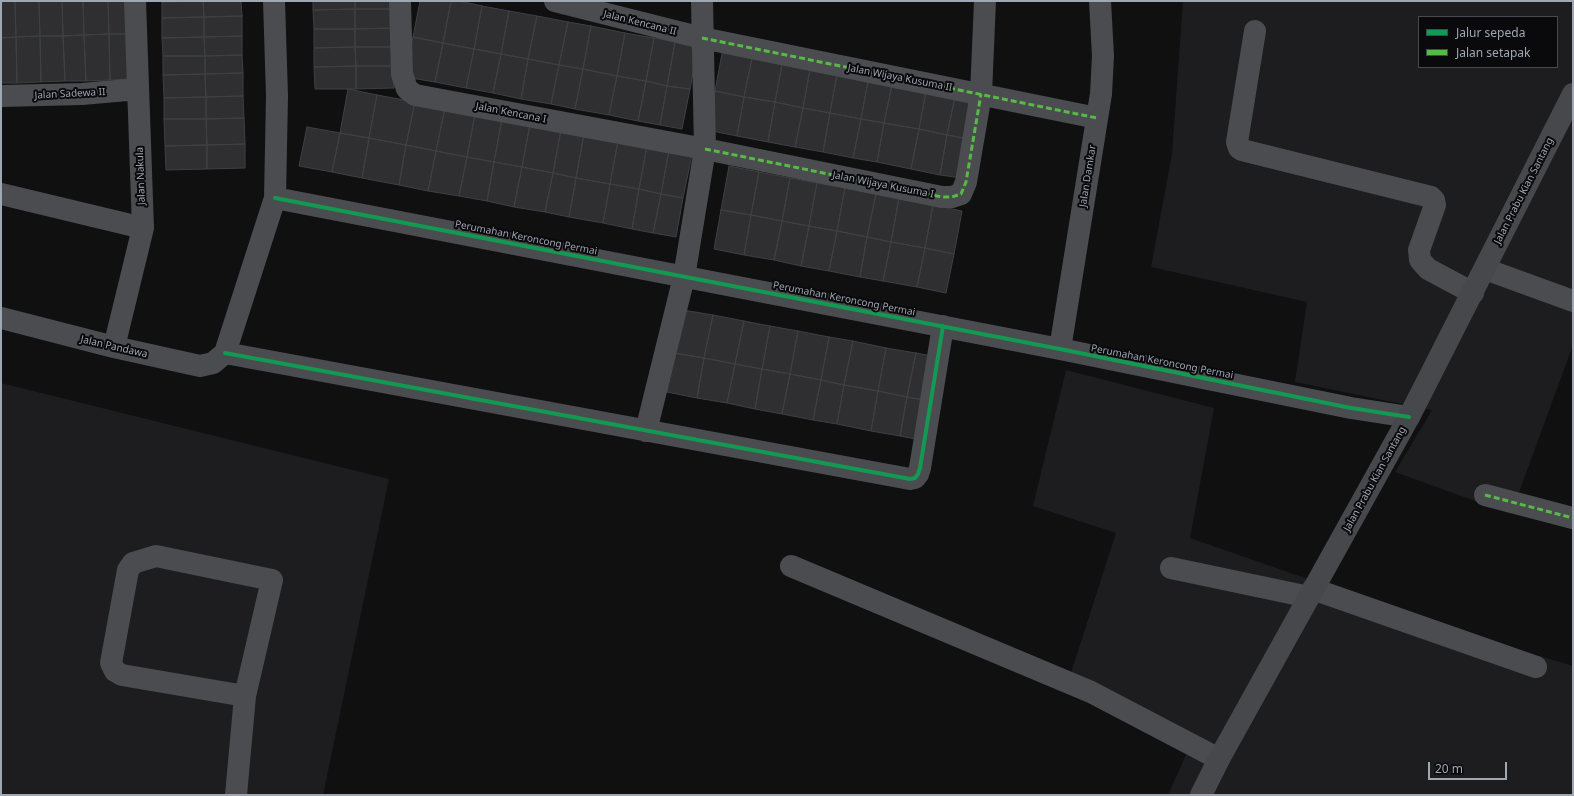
<!DOCTYPE html>
<style>
body{margin:0}
#map{position:relative;width:1574px;height:796px;overflow:hidden;background:#101010;font-family:"Noto Sans",sans-serif}
canvas{display:block}
.frame{position:absolute;inset:0;border:2px solid #9fa7b3;pointer-events:none}
.legend{position:absolute;left:1418px;top:16px;width:140px;height:52px;box-sizing:border-box;background:#0a0a0c;border:1px solid #46494f;margin:0;padding:5px 7px;list-style:none;font-size:12px;color:#9fa7b3}
.legend li{display:flex;align-items:center;gap:8px;height:20px}
.legend b{width:20px;border:1px solid #46494f}
.scale{position:absolute;left:1428px;top:762px;width:79px;height:18px;box-sizing:border-box;border:2px solid #9fa7b3;border-top:0;padding-left:5px;font-size:12px;line-height:14px;white-space:nowrap;color:#9fa7b3;-webkit-text-stroke:3px #0a0a0c;paint-order:stroke}
</style>
<div id="map">
<canvas width="1574" height="796"></canvas>
<div class="frame"></div>
<ul class="legend">
<li><b style="height:5px;background:#139951"></b>Jalur sepeda</li>
<li><b style="height:5px;background:#58b947"></b>Jalan setapak</li>
</ul>
<div class="scale">20 m</div>
</div>
<script>
const c = document.querySelector('canvas').getContext('2d');
c.lineJoin = 'round';
function fill(path, color) {
  c.fillStyle = color;
  c.fill(path, 'evenodd');
}
function shape(rows) {
  const path = new Path2D();
  for (const r of rows) {
    path.moveTo(r[0], r[1]);
    for (let i = 2; i < r.length; i += 2) path.lineTo(r[i], r[i + 1]);
  }
  return path;
}
function strokePath(path, color, width, dash) {
  c.strokeStyle = color;
  c.lineWidth = width;
  c.lineCap = dash ? 'butt' : 'round';
  c.setLineDash(dash || []);
  c.stroke(path);
}
function label(font, color, halo, rows, align = 'center') {
  c.font = font + ' "Noto Sans",sans-serif';
  c.lineWidth = 4;
  c.setLineDash([]);
  c.textBaseline = 'middle';
  c.strokeStyle = halo;
  c.fillStyle = color;
  for (const [text, x, y, turn = 0] of rows) {
    c.save();
    c.translate(x, y);
    c.rotate((+turn || 0) * Math.PI / 180);
    c.textAlign = isNaN(turn) ? turn : align;
    if (halo) c.strokeText(text, 0, 0);
    c.fillText(text, 0, 0);
    c.restore();
  }
}
const built = shape([
 [1183,1,1573,1,1573,345,1511,514,1395,472,1432,410,1295,382,1307,302,1151,267,1172,154],
 [1419,17,1557,17,1557,67,1419,67],
 [1066,370,1214,408,1190,538,1466,634,1573,666,1573,795,1168,795,1193,739,1069,679,1116,533,1033,506],
 [1,383,389,479,323,795,1,795]
]);
const building = shape([
 [1,1,15,1,16,37,1,38,1,1],
 [15,1,39,1,40,36,16,37,15,1],
 [39,1,62,1,63,36,40,36,39,1],
 [62,1,83,1,84,35,63,36,62,1],
 [83,1,108,1,109,34,84,35,83,1],
 [108,1,131,1,132,34,109,34,108,1],
 [162,1,203,1,162,2,162,1],
 [203,1,204,17,162,18,162,2,203,1],
 [203,1,241,1,242,16,204,17,203,1],
 [313,1,355,1,355,9,313,10,313,1],
 [355,1,393,1,393,9,355,9,355,1],
 [420,1,451,1,443,43,413,37,420,1],
 [451,1,459,1,482,6,474,49,443,43,451,1],
 [482,6,509,11,501,54,474,49,482,6],
 [355,9,393,9,393,28,355,29,355,9],
 [355,9,355,29,314,29,313,10,355,9],
 [509,11,537,16,528,59,501,54,509,11],
 [242,16,242,36,204,37,204,17,242,16],
 [537,16,568,22,559,65,528,59,537,16],
 [204,17,204,37,162,38,162,18,204,17],
 [568,22,591,26,583,69,559,65,568,22],
 [591,26,625,33,617,76,583,69,591,26],
 [393,28,393,47,355,47,355,29,393,28],
 [314,29,355,29,355,47,314,48,314,29],
 [625,33,654,38,646,81,617,76,625,33],
 [109,34,132,34,133,79,110,80,109,34],
 [109,34,110,80,86,81,84,35,109,34],
 [84,35,86,81,65,81,63,36,84,35],
 [40,36,63,36,65,81,41,82,40,36],
 [40,36,41,82,17,83,16,37,40,36],
 [242,36,242,55,205,56,204,37,242,36],
 [16,37,17,83,1,83,1,38,16,37],
 [204,37,205,56,163,56,162,38,204,37],
 [413,37,443,43,435,82,405,77,413,37],
 [654,38,675,42,667,86,646,81,654,38],
 [675,42,698,46,690,89,667,86,675,42],
 [443,43,474,49,466,88,435,82,443,43],
 [355,47,393,47,394,66,356,66,355,47],
 [355,47,356,66,314,67,314,48,355,47],
 [723,48,753,53,744,97,715,91,723,48],
 [474,49,501,54,493,93,466,88,474,49],
 [753,53,783,59,775,102,744,97,753,53],
 [501,54,528,59,521,99,493,93,501,54],
 [242,55,243,73,205,74,205,56,242,55],
 [163,56,205,56,205,74,163,75,163,56],
 [528,59,559,65,551,104,521,99,528,59],
 [783,59,811,64,803,108,775,102,783,59],
 [811,64,838,69,830,113,803,108,811,64],
 [559,65,583,69,575,109,551,104,559,65],
 [356,66,394,66,394,88,356,89,356,66],
 [356,66,356,89,315,89,314,67,356,66],
 [583,69,617,76,609,115,575,109,583,69],
 [838,69,869,76,861,119,830,113,838,69],
 [243,73,243,96,206,97,205,74,243,73],
 [205,74,206,97,164,98,163,75,205,74],
 [617,76,646,81,638,121,609,115,617,76],
 [869,76,893,80,884,123,861,119,869,76],
 [893,80,927,86,919,129,884,123,893,80],
 [646,81,667,86,660,125,638,121,646,81],
 [667,86,690,89,682,129,660,125,667,86],
 [927,86,956,92,947,135,919,129,927,86],
 [348,89,377,95,369,138,340,133,348,89],
 [715,91,744,97,737,136,707,130,715,91],
 [956,92,977,96,969,139,947,135,956,92],
 [377,95,415,102,406,145,369,138,377,95],
 [243,96,244,118,206,119,206,97,243,96],
 [206,97,206,119,164,119,164,98,206,97],
 [744,97,775,102,768,142,737,136,744,97],
 [415,102,445,108,436,151,406,145,415,102],
 [775,102,803,108,795,147,768,142,775,102],
 [445,108,475,114,467,157,436,151,445,108],
 [803,108,830,113,823,152,795,147,803,108],
 [830,113,861,119,853,158,823,152,830,113],
 [475,114,502,119,494,162,467,157,475,114],
 [244,118,245,144,207,145,206,119,244,118],
 [164,119,206,119,207,145,165,146,164,119],
 [502,119,530,124,522,167,494,162,502,119],
 [861,119,884,123,877,162,853,158,861,119],
 [884,123,919,129,911,169,877,162,884,123],
 [530,124,561,130,553,173,522,167,530,124],
 [307,127,340,133,332,172,299,166,307,127],
 [919,129,947,135,940,175,911,169,919,129],
 [561,130,584,134,576,178,553,173,561,130],
 [340,133,369,138,362,178,332,172,340,133],
 [584,134,618,141,610,184,576,178,584,134],
 [947,135,969,139,962,178,940,175,947,135],
 [369,138,406,145,399,185,362,178,369,138],
 [618,141,647,146,639,189,610,184,618,141],
 [245,144,245,168,207,169,207,145,245,144],
 [207,145,207,169,166,170,165,146,207,145],
 [406,145,436,151,428,191,399,185,406,145],
 [647,146,669,150,661,194,639,189,647,146],
 [669,150,692,155,683,198,661,194,669,150],
 [436,151,467,157,459,196,428,191,436,151],
 [467,157,494,162,487,201,459,196,467,157],
 [494,162,522,167,514,207,487,201,494,162],
 [729,166,759,172,751,215,721,210,729,166],
 [522,167,553,173,545,212,514,207,522,167],
 [759,172,790,178,782,221,751,215,759,172],
 [553,173,576,178,569,217,545,212,553,173],
 [576,178,610,184,603,223,569,217,576,178],
 [790,178,817,183,809,226,782,221,790,178],
 [817,183,845,188,837,231,809,226,817,183],
 [610,184,639,189,632,229,603,223,610,184],
 [845,188,876,194,867,237,837,231,845,188],
 [639,189,661,194,653,233,632,229,639,189],
 [661,194,683,198,676,237,653,233,661,194],
 [876,194,899,198,891,242,867,237,876,194],
 [899,198,933,205,925,248,891,242,899,198],
 [933,205,962,211,954,254,925,248,933,205],
 [721,210,751,215,744,255,714,249,721,210],
 [751,215,782,221,774,260,744,255,751,215],
 [782,221,809,226,801,266,774,260,782,221],
 [809,226,837,231,829,271,801,266,809,226],
 [837,231,867,237,860,277,829,271,837,231],
 [867,237,891,242,883,281,860,277,867,237],
 [891,242,925,248,917,287,883,281,891,242],
 [925,248,954,254,946,293,917,287,925,248],
 [683,310,713,315,704,358,674,353,683,310],
 [713,315,744,321,735,364,704,358,713,315],
 [744,321,770,326,762,369,735,364,744,321],
 [770,326,798,331,790,374,762,369,770,326],
 [798,331,829,337,821,380,790,374,798,331],
 [829,337,853,341,844,385,821,380,829,337],
 [853,341,886,348,878,391,844,385,853,341],
 [886,348,916,353,907,397,878,391,886,348],
 [674,353,704,358,697,398,667,392,674,353],
 [916,353,937,357,929,401,907,397,916,353],
 [704,358,735,364,727,403,697,398,704,358],
 [735,364,762,369,755,409,727,403,735,364],
 [762,369,790,374,782,414,755,409,762,369],
 [790,374,821,380,813,420,782,414,790,374],
 [821,380,844,385,837,424,813,420,821,380],
 [844,385,878,391,871,431,837,424,844,385],
 [878,391,907,397,900,436,871,431,878,391],
 [907,397,929,401,921,440,900,436,907,397]
]);
const minor = shape([
 [400,1,402,74,407,89,415,95,705,149,942,197,952,197,961,194,966,182,981,94,985,1],
 [555,1,702,38,1097,118],
 [1255,31,1237,142,1239,148,1242,150,1431,197,1434,200,1435,205,1419,250,1420,260,1428,269,1473,293],
 [1,96,82,94,138,89],
 [1,194,143,228],
 [275,198,1060,349,1351,408,1409,417],
 [1485,269,1573,301],
 [1,318,114,347,200,366,213,363,225,353],
 [114,347,143,228,135,1],
 [1060,349,1101,94,1103,56,1100,1],
 [225,353,910,479,915,478,918,474,920,468,943,326],
 [225,353,275,198,277,96,274,1],
 [646,431,684,277,705,149,702,1],
 [1485,495,1573,518],
 [791,566,1091,692,1219,759],
 [1171,568,1309,597],
 [1313,589,1536,667],
 [236,795,245,696,272,580,156,556,133,563,128,570,111,663,115,671,122,675,245,696]
]);
const major = shape([
 [1201,795,1219,759,1409,417,1573,94]
]);
const quiet = shape([
 [702,38,1097,118],
 [705,149,942,197,952,197,961,194,966,182,981,94],
 [1485,495,1573,518]
]);
const cycleway = shape([
 [275,198,1060,349,1351,408,1409,417],
 [225,353,910,479,915,478,918,474,920,468,943,326]
]);
const streetNames = [
 ["Jalan Kencana II",640,23,14],
 ["Jalan Wijaya Kusuma II",900,78,11],
 ["Jalan Sadewa II",70,94,-3],
 ["Jalan Kencana I",511,113,11],
 ["Jalan Nakula",141,176,-92],
 ["Jalan Damkar",1088,176,-81],
 ["Jalan Wijaya Kusuma I",883,185,11],
 ["Jalan Prabu Kian Santang",1524,191,-63],
 ["Perumahan Keroncong Permai",526,238,11],
 ["Perumahan Keroncong Permai",844,299,11],
 ["Jalan Pandawa",114,347,13],
 ["Perumahan Keroncong Permai",1162,362,11],
 ["Jalan Prabu Kian Santang",1375,479,-61]
];
fill(built, '#1d1d1f');
fill(building, '#2f2f31');
strokePath(building, '#3e4044', 1);
strokePath(minor, '#4a4c50', 22);
strokePath(major, '#46484b', 22);
strokePath(quiet, '#58b947', 3, [6, 3]);
strokePath(cycleway, '#139951', 4);
label('10px', '#9fa7b3', '#0a0a0c', streetNames);
</script>
